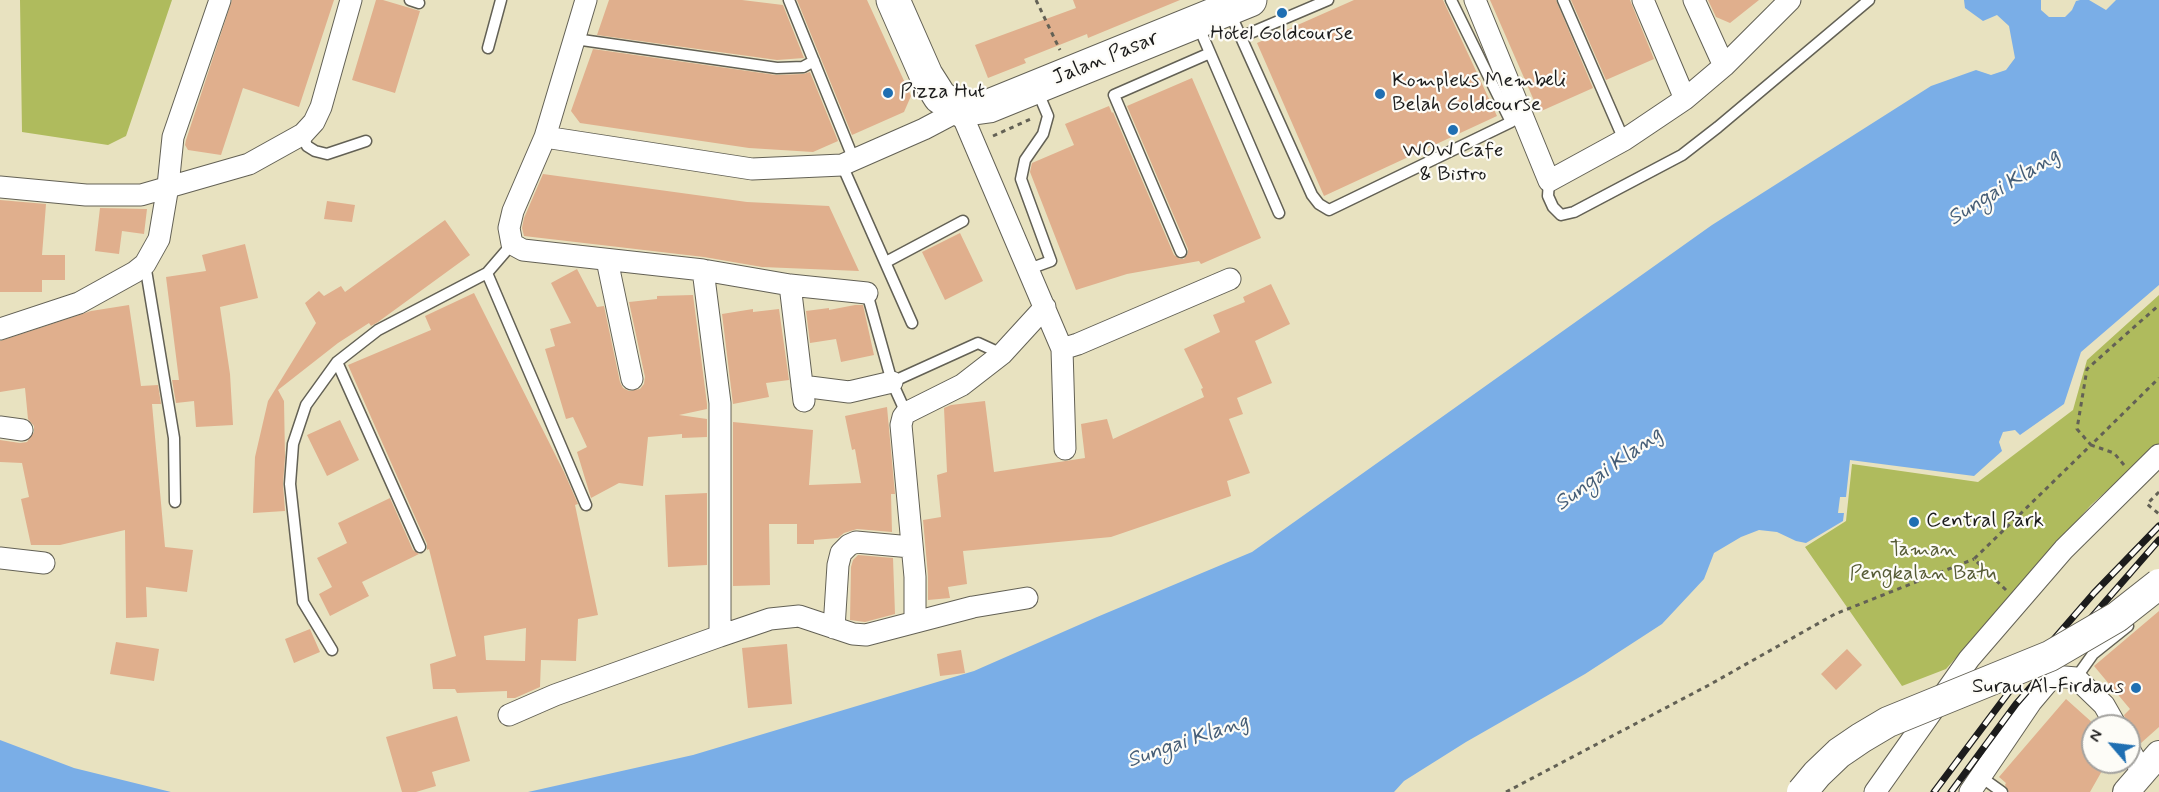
<!DOCTYPE html>
<style>
body{margin:0}
#map{position:relative;width:2159px;height:792px;overflow:hidden;background:#e8e2c0;font-family:Mynerve,sans-serif}
canvas{display:block}
.north{position:absolute;left:2081px;top:714px;width:60px;height:60px;box-sizing:border-box;background:#fdfcf7;border:2px solid #a3a29f;border-radius:50%;rotate:298deg;font-size:16px;font-weight:700;line-height:24px;text-align:center;color:#1c1c1c}
.north::after{content:'';display:block;margin:auto;width:21px;height:27px;background:#1f6fb2;clip-path:polygon(50% 0,100% 100%,50% 72%,0 100%)}
</style>
<div id="map">
<canvas width="2159" height="792"></canvas>
<div class="north">N</div>
</div>
<script>
const c = document.querySelector('canvas').getContext('2d');
c.lineJoin = 'round';
function fill(path, color) {
  c.fillStyle = color;
  c.fill(path, 'evenodd');
}
function shape(rows) {
  const path = new Path2D();
  for (const r of rows) {
    path.moveTo(r[0], r[1]);
    for (let i = 2; i < r.length; i += 2) path.lineTo(r[i], r[i + 1]);
  }
  return path;
}
function strokePath(path, color, width, dash) {
  c.strokeStyle = color;
  c.lineWidth = width;
  c.lineCap = dash ? 'butt' : 'round';
  c.setLineDash(dash || []);
  c.stroke(path);
}
function label(font, color, halo, rows, align = 'center') {
  c.font = font + ' Mynerve,sans-serif';
  c.lineWidth = 4.5;
  c.setLineDash([]);
  c.textBaseline = 'middle';
  c.strokeStyle = halo;
  c.fillStyle = color;
  for (const [text, x, y, turn = 0] of rows) {
    c.save();
    c.translate(x, y);
    c.rotate((+turn || 0) * Math.PI / 180);
    c.textAlign = isNaN(turn) ? turn : align;
    if (halo) c.strokeText(text, 0, 0);
    c.fillText(text, 0, 0);
    c.restore();
  }
}
const green = shape([
 [20,0,172,0,126,136,108,145,22,132],
 [2159,295,2159,444,2091,505,1946,669,1902,686,1805,547,1846,521,1852,464,1978,482,2073,410,2087,360]
]);
const water = shape([
 [1964,0,2041,0,2041,10,2049,17,2065,17,2072,10,2076,1,2080,0,2089,0,2106,10,2116,0,2159,0,2159,285,2081,352,2064,404,2020,435,2015,430,2003,432,1999,442,2002,451,1974,476,1850,460,1846,497,1840,497,1838,513,1844,513,1843,521,1806,543,1796,541,1777,532,1759,530,1741,537,1714,553,1704,579,1662,624,1585,674,1466,742,1404,781,1394,792,528,792,693,755,974,671,1097,617,1252,552,1712,225,1931,86,1976,70,1991,75,2006,70,2015,58,2009,26,1997,15,1983,21,1965,8],
 [0,740,74,768,171,792,0,792]
]);
const building = shape([
 [232,0,334,0,299,107,243,88,221,155,188,150,185,145,186,140],
 [376,0,383,0,420,11,395,93,352,80],
 [609,0,742,0,783,5,804,58,777,60,597,35],
 [797,0,867,0,911,96,904,112,852,135],
 [1073,0,1180,0,1088,38,1087,34,1024,59,1026,63,988,78,975,45,1076,8],
 [1354,0,1443,0,1497,116,1324,196,1257,43],
 [1490,0,1556,0,1593,88,1539,112],
 [1571,0,1630,0,1654,59,1606,80],
 [1708,0,1759,0,1730,23,1716,17],
 [593,49,776,75,803,74,810,72,838,141,813,152,749,148,580,123,571,111],
 [1192,78,1261,238,1201,264,1199,261,1127,274,1076,290,1030,172,1032,163,1074,145,1065,124,1109,106,1112,113,1113,112,1174,255,1180,259,1184,259,1188,253,1188,249,1127,106],
 [543,174,747,202,829,206,859,271,762,267,704,257,524,236,522,228,524,218],
 [0,200,46,204,42,255,65,255,65,280,42,280,42,292,0,292],
 [327,201,355,205,352,222,324,219],
 [100,208,147,209,144,234,122,231,119,254,95,251],
 [445,220,470,255,378,322,371,326,369,323,338,343,278,390,284,401,285,457,283,484,285,511,253,513,255,457,268,401,316,323,305,303,319,291,324,296,341,286,345,292],
 [960,233,983,281,945,300,922,252],
 [245,244,258,298,220,307,230,374,233,425,196,427,194,401,176,403,172,380,179,380,166,277,206,271,202,255],
 [577,269,597,307,604,306,620,382,623,388,629,391,640,389,644,384,645,377,629,302,657,299,657,296,693,295,707,404,707,409,679,415,707,419,707,437,682,438,682,434,648,437,643,486,619,483,591,498,577,452,587,447,573,417,566,419,545,349,555,346,550,329,571,323,551,283],
 [1271,284,1290,324,1255,341,1272,383,1237,398,1243,414,1229,419,1250,473,1227,481,1231,496,1111,537,963,551,967,584,948,587,950,598,928,600,928,576,923,520,941,517,937,475,947,472,944,408,951,405,985,401,994,472,1085,458,1081,424,1107,419,1113,439,1204,397,1201,389,1203,388,1184,349,1220,332,1213,315,1245,302,1243,297],
 [474,293,564,472,578,504,575,505,598,615,578,619,576,661,541,660,540,687,515,698,507,698,507,691,457,693,455,689,433,689,430,664,456,656,429,549,427,550,427,544,348,365,431,330,425,316],
 [526,628,525,661,486,660,484,636],
 [129,305,141,386,158,385,161,404,152,404,165,547,193,550,187,592,146,587,147,617,126,618,125,530,60,545,31,545,21,499,29,497,22,463,0,462,0,440,20,443,27,442,34,432,34,426,28,419,25,388,0,392,0,341,91,311],
 [855,305,863,305,874,355,841,362,836,339,810,343,806,311,829,308,829,310],
 [753,309,753,312,779,309,789,380,766,383,769,397,733,404,722,314],
 [887,407,895,494,891,494,892,532,857,529,844,533,838,538,814,540,814,544,797,544,797,524,769,524,770,585,733,586,733,422,813,430,809,485,861,483,855,449,852,450,845,416],
 [340,420,359,460,327,476,307,435],
 [707,493,707,565,668,567,665,495],
 [390,498,413,550,419,554,362,582,369,596,330,616,319,594,332,587,317,558,347,543,338,523],
 [858,555,893,558,895,614,865,622,850,620,851,567,853,560],
 [2159,611,2159,727,2141,743,2129,729,2124,715,2130,709,2094,666],
 [310,629,320,652,294,663,285,639],
 [116,642,159,649,154,681,110,674],
 [787,644,792,704,748,708,742,648],
 [1847,649,1862,665,1836,690,1821,674],
 [961,650,965,673,940,676,937,654],
 [2066,699,2095,725,2093,726,2082,746,2093,752,2093,762,2107,762,2090,792,2009,792,2005,785,2006,783,1999,777],
 [457,716,470,761,432,772,436,786,416,792,402,792,386,737]
]);
const path = shape([
 [1036,0,1060,50],
 [993,136,1033,118],
 [2124,465,2114,453,2091,445,2159,378],
 [2159,492,2147,504,2159,514],
 [2006,590,1974,559,2091,445,2077,429,2087,369,2159,305],
 [1506,792,1709,685,1835,614,1974,559]
]);
const service = shape([
 [410,0,419,3],
 [789,0,854,160],
 [1563,0,1624,140],
 [1230,13,1312,195,1319,204,1329,210,1511,122,1451,0],
 [1198,25,1279,213],
 [1241,37,1328,0],
 [575,39,777,68,803,67,814,61],
 [488,48,501,0],
 [303,134,307,146,315,151,327,154,366,141],
 [842,165,912,323],
 [1549,181,1548,196,1553,207,1561,215,1574,212,1682,155,1718,127,1869,0],
 [1181,252,1114,95,1210,53],
 [886,262,963,221],
 [145,264,174,438,175,502],
 [1029,269,1051,261,1021,179,1025,160,1043,134,1048,116,1037,90],
 [487,273,586,505],
 [867,293,892,382,906,413],
 [337,362,420,547],
 [892,382,978,343,1002,354],
 [332,650,303,602,290,484,293,444,306,405,337,362,378,330,487,273,512,244],
 [2076,678,2093,654,2128,626],
 [1981,777,2002,792]
]);
const minor = shape([
 [586,0,545,137,513,211,509,228,512,244,523,250,703,270,790,285,867,293],
 [1475,0,1549,181,1624,140,1685,99,1724,66,1790,0],
 [1643,0,1685,99],
 [1694,0,1724,66],
 [545,137,752,169,842,165,924,129,960,110,1062,349,1065,449],
 [0,187,86,195,141,195,249,164,303,134,314,122,321,107,351,0],
 [607,260,632,379],
 [790,285,804,401],
 [0,329,79,303,135,272,145,264,159,239,168,186,173,137,220,0],
 [1062,349,1078,344,1230,279],
 [802,386,849,392,892,382],
 [0,427,22,430],
 [0,558,44,563],
 [915,621,915,577,901,425,903,417,906,413,962,385,1002,354,1045,307],
 [834,628,838,565,841,553,849,545,856,542,911,547],
 [720,636,770,619,799,616,853,634,866,635,973,607,1027,598],
 [509,715,555,695,720,636,720,403,703,270],
 [2129,749,2142,772],
 [1875,792,1969,659,2064,549,2159,455],
 [1970,792,2031,702,2053,676,2076,678,2104,705,2116,726]
]);
const tertiary = shape([
 [2126,792,2159,754]
]);
const trunk = shape([
 [893,0,926,75,940,97,960,110,989,106,1250,0]
]);
const rail = shape([
 [1934,792,2015,684,2094,593,2159,526],
 [1951,792,2016,704,2159,540]
]);
const secondaryBridge = shape([
 [1802,792,1817,774,1839,753,1861,738,1888,722,2050,656,2117,617,2159,584]
]);
const markers = [
 [1282,13,6,"#1f6fb2"],
 [888,93,6,"#1f6fb2"],
 [1380,94,6,"#1f6fb2"],
 [1453,130,6,"#1f6fb2"],
 [1914,522,6,"#1f6fb2"],
 [2136,688,6,"#1f6fb2"]
];
const poiNames = [
 ["Hotel Goldcourse",1282,35,"center"],
 ["Kompleks Membeli",1392,82],
 ["Belah Goldcourse",1392,106],
 ["Pizza Hut",900,93],
 ["WOW Cafe",1453,152,"center"],
 ["& Bistro",1453,176,"center"],
 ["Central Park",1926,522],
 ["Surau Al-Firdaus",2124,688,"right"]
];
const streetNames = [
 ["Jalan Pasar",1106,59,-22]
];
const parkNames = [
 ["Taman",1923,551],
 ["Pengkalan Batu",1923,575]
];
const waterNames = [
 ["Sungai Klang",2004,188,-32],
 ["Sungai Klang",1609,470,-36],
 ["Sungai Klang",1188,742,-19]
];
fill(green, '#afbb5d');
fill(water, '#7aaee7');
fill(building, '#e0af8d');
strokePath(service, '#636155', 13);
strokePath(minor, '#636155', 23);
strokePath(tertiary, '#636155', 28);
strokePath(trunk, '#636155', 35);
strokePath(path, '#636155', 3, [4.5, 4.5]);
strokePath(service, '#fff', 10);
strokePath(minor, '#fff', 21);
strokePath(tertiary, '#fff', 26);
strokePath(trunk, '#fff', 33);
strokePath(rail, '#1c1c1c', 7);
strokePath(rail, '#fdfcf7', 4.5, [14]);
strokePath(secondaryBridge, '#636155', 32, []);
strokePath(secondaryBridge, '#fff', 30);
for (const [x, y, r, color] of markers) {
  const dot = new Path2D();
  dot.arc(x, y, r, 0, 2 * Math.PI);
  c.fillStyle = color;
  c.fill(dot);
  strokePath(dot, '#fdfcf7', 2);
}
label('21px', '#1c1c1c', '#fdfcf7', poiNames, 'left');
label('21px', '#1c1c1c', '#fdfcf7', streetNames);
label('21px', '#575c36', '#fdfcf7', parkNames);
label('italic 22px', '#465e77', '#fdfcf7', waterNames);
</script>
